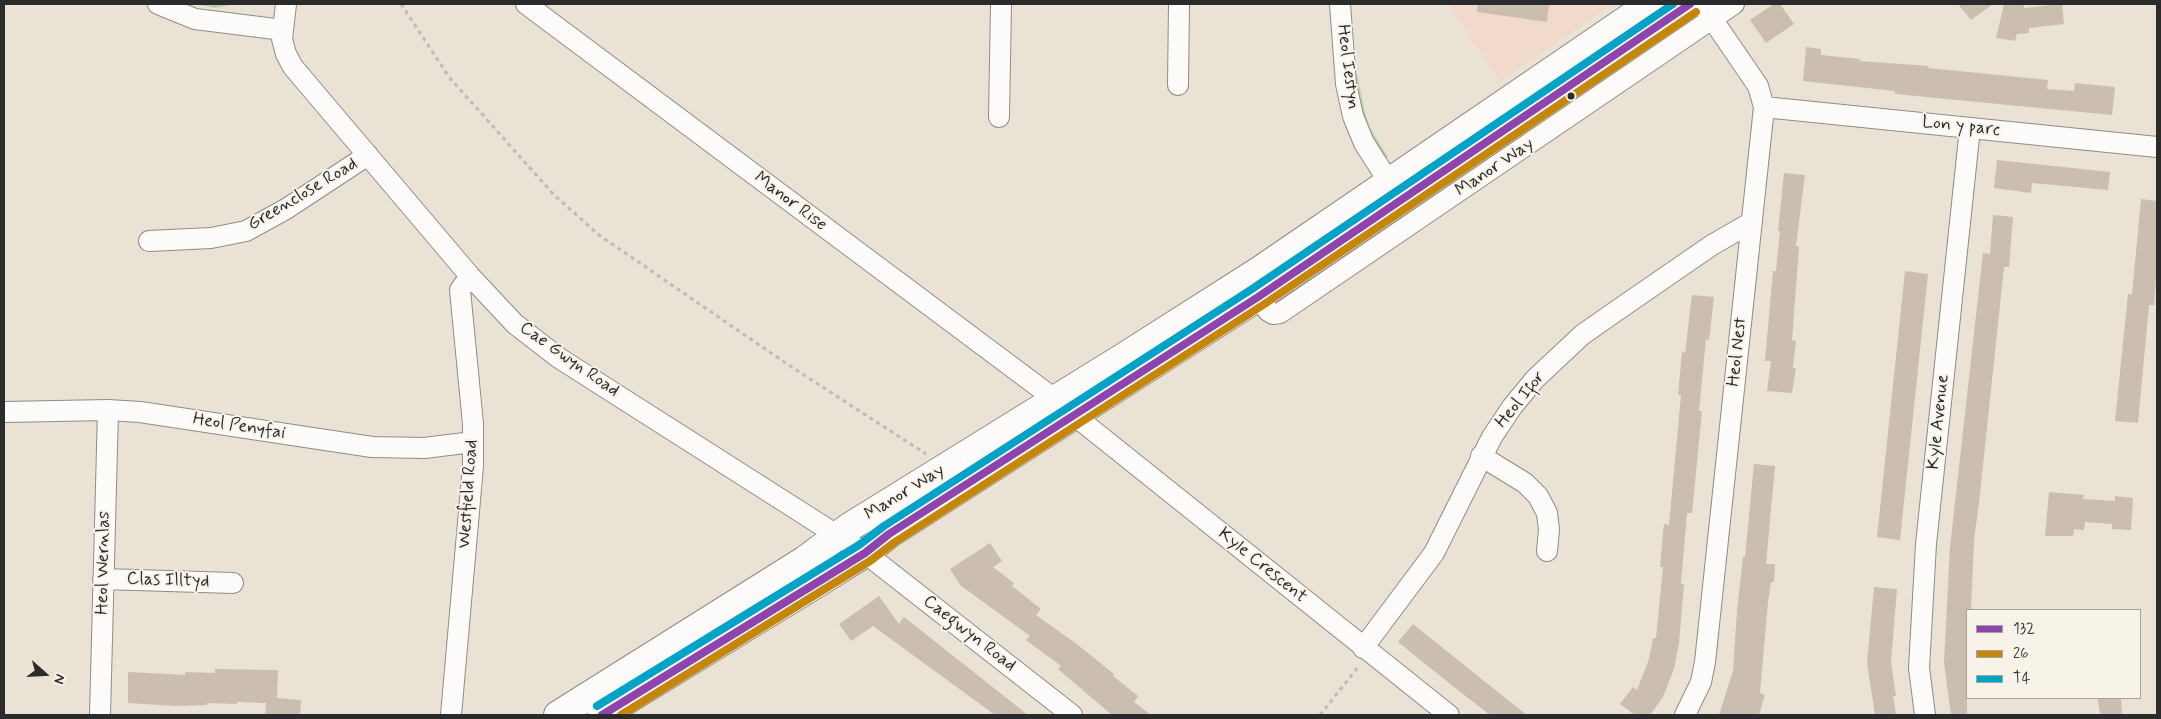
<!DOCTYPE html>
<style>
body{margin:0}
#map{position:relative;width:2161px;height:719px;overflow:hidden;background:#eae2d5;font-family:Mynerve,sans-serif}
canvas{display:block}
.frame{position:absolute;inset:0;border:5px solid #2b2b2b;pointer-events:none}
.legend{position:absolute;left:1966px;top:609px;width:175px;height:90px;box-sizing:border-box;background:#f7f3e8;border:1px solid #a5a39c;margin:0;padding:6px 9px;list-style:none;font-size:15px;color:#2b2b2b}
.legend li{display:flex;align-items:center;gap:10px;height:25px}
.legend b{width:25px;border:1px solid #a5a39c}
.north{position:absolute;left:20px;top:649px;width:50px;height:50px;-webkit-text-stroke:4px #f7f3e8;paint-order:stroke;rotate:109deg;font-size:14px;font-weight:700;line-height:20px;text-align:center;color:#2b2b2b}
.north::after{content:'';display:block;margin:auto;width:18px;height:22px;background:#2b2b2b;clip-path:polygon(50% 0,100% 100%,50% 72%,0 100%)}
</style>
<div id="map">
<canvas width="2161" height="719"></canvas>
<div class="frame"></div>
<ul class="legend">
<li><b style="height:6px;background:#8e44ad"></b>132</li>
<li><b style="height:6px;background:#c4870b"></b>26</li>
<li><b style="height:6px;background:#02a3c6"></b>T4</li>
</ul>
<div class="north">N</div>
</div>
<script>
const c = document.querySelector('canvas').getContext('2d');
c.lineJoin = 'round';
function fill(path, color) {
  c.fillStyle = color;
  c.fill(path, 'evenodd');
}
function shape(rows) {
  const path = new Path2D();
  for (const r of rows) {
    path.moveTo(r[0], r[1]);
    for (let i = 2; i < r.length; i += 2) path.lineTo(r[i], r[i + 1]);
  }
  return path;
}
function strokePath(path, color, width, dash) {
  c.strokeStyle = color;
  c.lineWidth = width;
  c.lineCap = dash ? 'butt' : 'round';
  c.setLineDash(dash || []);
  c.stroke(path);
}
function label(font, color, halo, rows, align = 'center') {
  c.font = font + ' Mynerve,sans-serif';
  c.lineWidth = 4;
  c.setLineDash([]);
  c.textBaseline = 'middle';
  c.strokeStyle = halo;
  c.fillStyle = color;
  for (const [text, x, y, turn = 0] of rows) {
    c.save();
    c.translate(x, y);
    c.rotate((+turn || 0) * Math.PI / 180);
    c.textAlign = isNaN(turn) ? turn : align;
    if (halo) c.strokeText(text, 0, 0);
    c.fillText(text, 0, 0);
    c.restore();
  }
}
const built = shape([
 [1449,4,1614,4,1500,81,1450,7]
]);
const green = shape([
 [194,4,234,4,216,8],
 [1357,74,1365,113,1370,128,1388,157,1385,159,1366,131,1351,75]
]);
const building = shape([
 [1478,4,1549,4,1547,22,1477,12],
 [1774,4,1780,4,1794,24,1766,43,1750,20],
 [1958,4,1993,4,1971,20],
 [2004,4,2023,4,2024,8,2062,4,2064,24,2029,28,2029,33,2017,34,2015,41,1996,38],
 [1806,47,1821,49,1821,55,1860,59,1859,61,1929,66,1928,68,2048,80,2047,89,2074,91,2075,83,2115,87,2112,115,1895,94,1895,91,1803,81],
 [1997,160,2110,172,2108,190,2032,183,2031,193,1994,188],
 [1784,173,1805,175,1796,246,1799,247,1792,340,1796,341,1793,368,1796,368,1792,393,1767,391,1771,361,1765,361,1773,271,1776,271,1780,231,1778,231],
 [2141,199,2157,201,2157,265,2154,305,2149,305,2138,423,2115,421,2128,294,2132,294],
 [1993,215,2013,217,2009,267,2004,267,1979,503,1974,539,1971,610,1967,610,1967,715,1951,715,1944,663,1950,547,1983,253,1990,254],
 [1905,271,1928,274,1900,540,1877,537],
 [1692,295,1714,297,1709,340,1706,339,1699,411,1702,411,1692,513,1687,513,1681,584,1684,584,1679,643,1674,669,1663,697,1650,715,1635,715,1620,704,1633,687,1637,690,1649,659,1653,638,1656,638,1663,567,1660,567,1663,533,1664,524,1669,525,1681,395,1678,395,1682,352,1685,353],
 [1754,464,1775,466,1766,564,1775,564,1774,582,1771,582,1768,602,1760,693,1765,695,1759,715,1719,715,1733,671,1737,611,1743,557,1745,557],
 [2049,492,2084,495,2083,499,2115,501,2115,496,2133,498,2131,530,2112,529,2112,524,2085,522,2084,530,2074,529,2073,536,2045,536],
 [990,543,1002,561,993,567,1014,583,1012,586,1041,609,1036,615,1078,645,1114,674,1113,676,1138,696,1134,702,1151,715,1112,715,1058,669,1061,666,1026,640,1030,636,960,585,950,569],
 [1874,587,1897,589,1891,662,1896,696,1893,696,1896,715,1875,715,1867,663],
 [879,596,899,624,904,617,1028,715,995,715,873,626,851,641,839,624],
 [1413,624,1479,677,1527,715,1490,715,1454,687,1398,642],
 [215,669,278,670,277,698,301,700,300,715,265,715,266,703,237,702,237,704,207,703,207,705,176,706,128,703,128,672,185,675,185,672,215,673],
 [2121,698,2122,715,2100,715,2098,699]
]);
const path = shape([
 [401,4,449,77,554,195,599,235,787,364,926,454],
 [1320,715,1359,666]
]);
const minor = shape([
 [158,4,195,19,283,30],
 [286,4,282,39,286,54,293,67,470,276,515,324,559,358,865,553,1072,715],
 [526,4,1056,400],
 [1340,4,1346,84,1353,116,1364,143,1389,182],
 [1178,85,1179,4],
 [1764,107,2157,147],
 [999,117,1001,4],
 [149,241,211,238,246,231,286,209,368,155],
 [1258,297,1268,311,1273,314,1280,313,1734,4],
 [4,412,108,410,140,412,372,447,424,448,473,442],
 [1075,416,1449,715],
 [1481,456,1525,483,1538,496,1547,513,1549,530,1547,551],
 [103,579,233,583],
 [1363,648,1434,553,1492,437,1512,407,1535,379,1582,335,1609,316,1712,245,1752,222],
 [100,715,108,410],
 [451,715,473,466,473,424,460,290,470,276],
 [1685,715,1701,682,1705,662,1764,107,1758,86,1702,4],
 [1925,715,1919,668,1926,544,1970,128]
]);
const trunk = shape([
 [558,715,805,560,848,528,1124,357,1259,271,1650,4],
 [602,715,819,582,865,553,889,534,1258,297,1690,4]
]);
const bus1 = shape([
 [602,715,865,553,889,534,1258,297,1690,4]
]);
const bus2 = shape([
 [621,715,870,561,895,542,1263,305,1696,12]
]);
const bus3 = shape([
 [597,706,859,545,884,526,1252,289,1673,4]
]);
const markers = [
 [1571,96,4.5,"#2b2b2b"]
];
const streetNames = [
 ["Heol Iestyn",1347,67,83],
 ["Lon y parc",1961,127,6],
 ["Manor Way",1495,168,-34],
 ["Greenclose Road",303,195,-31],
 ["Manor Rise",790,202,37],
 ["Heol Nest",1738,352,-84],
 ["Cae Gwyn Road",569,360,35],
 ["Heol Ifor",1521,400,-51],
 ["Kyle Avenue",1939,422,-84],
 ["Heol Penyfai",239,427,9],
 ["Manor Way",905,493,-32],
 ["Westfield Road",469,494,-86],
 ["Heol Wernlas",104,563,-89],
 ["Kyle Crescent",1262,566,39],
 ["Clas Illtyd",168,581,2],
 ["Caegwyn Road",969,634,38]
];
fill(built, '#f1d9cc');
fill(green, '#b6d4a5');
fill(building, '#cbbdb0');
strokePath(minor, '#908c86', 22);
strokePath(trunk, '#908c86', 30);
strokePath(path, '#bdbcba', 3, [4, 4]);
strokePath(minor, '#fcfbf9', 20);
strokePath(trunk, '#fcfbf9', 28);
strokePath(bus1, '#8e44ad', 8);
strokePath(bus2, '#c4870b', 8);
strokePath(bus3, '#02a3c6', 8);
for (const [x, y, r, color] of markers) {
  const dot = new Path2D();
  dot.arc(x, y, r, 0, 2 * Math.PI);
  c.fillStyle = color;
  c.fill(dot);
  strokePath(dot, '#f7f3e8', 2);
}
label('18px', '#2b2b2b', '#f7f3e8', streetNames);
</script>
